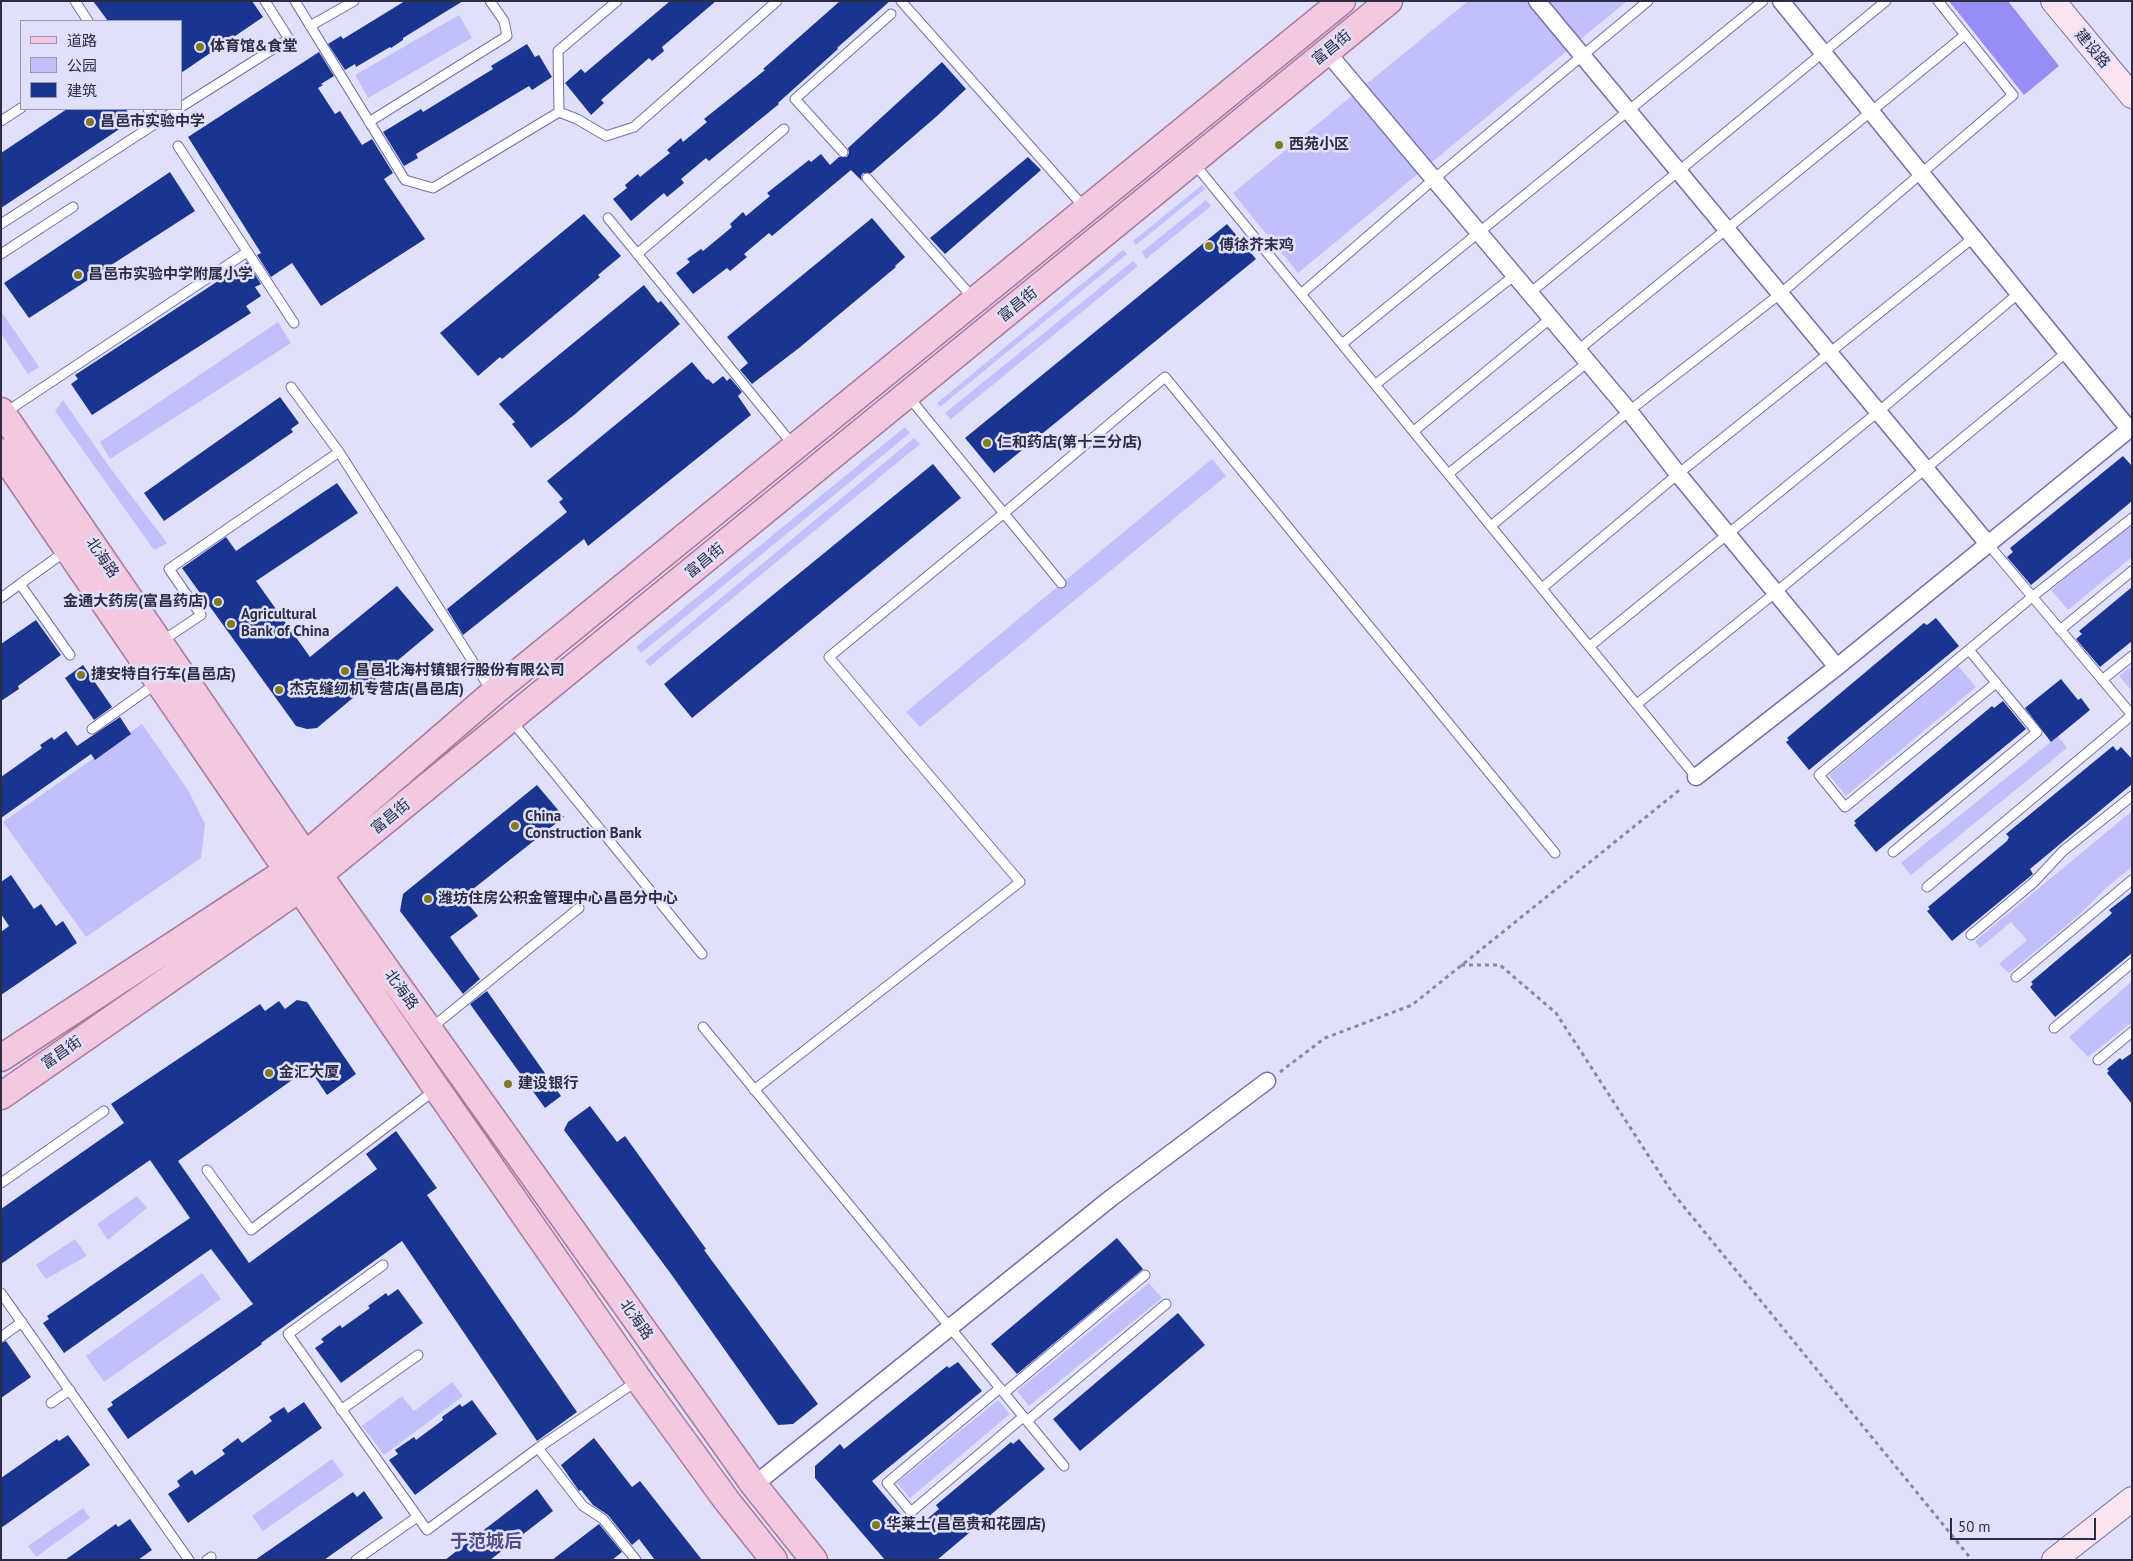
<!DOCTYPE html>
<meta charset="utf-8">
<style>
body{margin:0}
#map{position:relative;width:2133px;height:1561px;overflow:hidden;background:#e0e0fb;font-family:"PT Sans","Noto Sans SC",sans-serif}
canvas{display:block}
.frame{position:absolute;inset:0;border:2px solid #2d2c45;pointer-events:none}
.legend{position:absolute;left:20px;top:20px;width:162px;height:90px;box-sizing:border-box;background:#e0e0fb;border:1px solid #9898b2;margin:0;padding:6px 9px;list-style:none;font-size:15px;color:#2d2c45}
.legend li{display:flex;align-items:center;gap:10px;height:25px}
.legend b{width:25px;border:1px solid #9898b2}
.scale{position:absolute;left:1950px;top:1518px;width:146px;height:22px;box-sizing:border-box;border:2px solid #2d2c45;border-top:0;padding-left:6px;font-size:15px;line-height:18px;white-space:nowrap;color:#2d2c45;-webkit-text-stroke:4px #e0e0fb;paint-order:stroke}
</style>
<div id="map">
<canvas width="2133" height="1561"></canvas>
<div class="frame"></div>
<ul class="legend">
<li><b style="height:6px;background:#f3c8e0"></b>道路</li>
<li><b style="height:14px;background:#c1c0fb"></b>公园</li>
<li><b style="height:14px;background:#193590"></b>建筑</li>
</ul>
<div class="scale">50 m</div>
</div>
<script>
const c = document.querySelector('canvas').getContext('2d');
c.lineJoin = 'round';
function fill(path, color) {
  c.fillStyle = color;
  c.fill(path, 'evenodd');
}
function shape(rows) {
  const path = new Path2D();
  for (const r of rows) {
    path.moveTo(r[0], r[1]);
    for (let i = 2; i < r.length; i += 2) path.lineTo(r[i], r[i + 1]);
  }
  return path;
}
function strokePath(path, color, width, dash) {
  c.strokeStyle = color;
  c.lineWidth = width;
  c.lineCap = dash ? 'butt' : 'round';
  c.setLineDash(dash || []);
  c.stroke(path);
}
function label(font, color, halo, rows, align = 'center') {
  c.font = font + ' "PT Sans","Noto Sans SC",sans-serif';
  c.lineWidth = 5;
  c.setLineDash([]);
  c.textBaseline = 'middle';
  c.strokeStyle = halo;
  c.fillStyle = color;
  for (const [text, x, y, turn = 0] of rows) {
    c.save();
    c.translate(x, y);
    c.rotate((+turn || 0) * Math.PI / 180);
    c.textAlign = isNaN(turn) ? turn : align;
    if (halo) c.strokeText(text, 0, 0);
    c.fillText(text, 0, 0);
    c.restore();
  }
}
const green = shape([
 [1468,1,1627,1,1298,273,1233,193],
 [459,15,472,38,368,98,355,75],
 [1202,185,1205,189,1136,245,1133,241],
 [1206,200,1211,206,1146,259,1142,252],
 [1123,250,1127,254,940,407,937,403],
 [1133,261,1138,266,951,419,945,413],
 [1,311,39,367,28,374,1,334],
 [278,322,291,343,110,459,100,442],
 [63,400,108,465,167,543,154,550,55,411],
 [905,427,910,433,641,653,636,647],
 [914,438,920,444,650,666,645,661],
 [1212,459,1226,476,920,727,906,712],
 [2132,524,2132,557,2068,610,2051,590],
 [1958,666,1976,687,1846,796,1829,775],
 [2132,666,2132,691,2119,676],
 [142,724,188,790,205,824,201,858,86,937,3,822],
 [2058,736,2067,748,1911,875,1901,863],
 [2132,811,2132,867,2107,887,2079,915,2009,973,1999,964,2027,940,2011,922,1980,948,1975,941],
 [2132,981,2132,1022,2088,1057,2069,1037],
 [137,1196,147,1208,108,1240,97,1224],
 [75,1239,87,1256,46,1279,36,1265],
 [202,1273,221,1299,104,1382,86,1356],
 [1149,1283,1162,1298,1029,1406,1017,1391],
 [452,1382,463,1396,384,1455,362,1426,402,1396,414,1411],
 [998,1400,1010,1414,910,1498,897,1483],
 [332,1459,344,1475,263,1531,252,1516],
 [83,1508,90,1518,36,1557,28,1546]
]);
const forest = shape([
 [1949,1,2008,1,2059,66,2024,95]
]);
const building = shape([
 [93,1,252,1,263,17,181,73,181,21,108,21],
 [405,1,463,1,403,38,403,40,391,48,390,47,356,67,355,64,345,70,328,44,341,36,343,39],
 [670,1,716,1,662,47,664,51,652,61,649,58,601,100,604,103,591,115,565,83,581,69,585,73],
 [840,1,890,1,837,48,838,49,778,103,779,104,709,161,706,158,681,179,684,183,667,197,664,193,631,221,613,199,627,188,625,185,638,174,640,177,670,153,667,150,681,138,683,142,707,122,704,119,765,70,763,69],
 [527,44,535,57,539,55,552,77,532,90,529,86,416,154,418,158,404,166,383,132,421,109,423,112,493,69,491,66],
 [319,52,334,76,321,84,323,85,318,88,335,114,340,111,362,145,372,139,393,173,384,179,425,239,321,306,292,263,271,277,257,255,261,253,188,137],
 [942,62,966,89,937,116,871,173,863,173,861,176,862,181,851,170,772,236,769,233,744,254,747,257,730,271,727,268,693,294,676,273,690,262,687,259,701,249,703,251,732,227,730,224,743,212,746,216,770,196,767,193,809,160,811,162,821,154,830,165,839,157,847,157,849,153,848,148],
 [67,109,126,109,133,120,1,208,1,153],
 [1028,157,1041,170,945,254,930,238],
 [170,172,195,211,29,318,4,283],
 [584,214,621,256,598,275,600,277,502,359,500,357,478,376,440,333],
 [872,218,905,257,895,266,896,267,799,348,752,384,740,370,748,363,727,337],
 [1227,224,1256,259,994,473,965,438],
 [247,262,261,284,255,287,261,296,246,306,251,313,92,415,71,384,78,379,75,375],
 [644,285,658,303,661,301,680,324,574,415,531,448,512,424,515,422,499,404],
 [692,362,707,380,708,379,713,384,723,376,727,381,730,378,742,392,738,396,751,415,588,546,584,539,463,635,447,609,567,512,559,502,563,499,547,481],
 [280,397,299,423,291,429,293,432,164,521,144,493],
 [2123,456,2132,466,2132,501,2031,585,2007,557,2013,552,2010,548],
 [933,464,961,498,692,718,664,684],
 [337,483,358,513,256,581,310,657,397,586,434,630,317,728,307,729,296,726,182,568,226,537,236,551],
 [2132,587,2132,641,2100,667,2076,639,2082,634,2079,631],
 [1936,618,1959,646,1809,770,1786,742,1789,740,1787,738,1924,623,1927,625],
 [36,620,61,655,18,686,19,689,1,701,1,644],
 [83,665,112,707,94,720,65,678],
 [2061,679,2078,700,2081,698,2090,710,2051,742,2025,708],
 [2003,701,2026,729,1876,852,1854,825,1856,823,1854,821,1992,706,1994,708],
 [120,717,131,734,95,760,91,754,1,818,1,777,42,748,40,745,52,737,54,740,66,731,77,746],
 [2113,746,2117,751,2121,747,2132,759,2132,784,2030,869,2033,874,1952,941,1927,911,1930,909,1928,907,2007,841,2009,837,2006,834],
 [537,785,564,817,463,897,478,916,450,937,480,979,463,994,400,911,403,894],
 [11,875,34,909,41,904,56,926,63,921,77,943,1,995,1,932,9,926,1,914,1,882],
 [2132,892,2132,953,2055,1017,2030,987,2033,984,2031,982,2109,916,2112,913,2109,910],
 [487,991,561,1096,545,1108,470,1004],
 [297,1000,307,1002,356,1074,327,1095,309,1068,178,1161,249,1263,377,1169,366,1154,396,1131,437,1188,427,1195,577,1412,537,1441,402,1241,261,1343,262,1344,128,1439,107,1409,113,1405,111,1402,253,1304,211,1249,64,1353,43,1323,49,1319,47,1316,190,1218,150,1160,1,1264,1,1209,124,1123,111,1104,260,1004,265,1011,279,1001,285,1009],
 [2132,1053,2132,1104,2107,1073,2109,1071,2107,1069,2120,1058,2122,1060],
 [590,1106,617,1142,625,1136,706,1249,704,1250,818,1404,793,1424,778,1425,671,1274,564,1130,568,1122],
 [1117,1238,1143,1269,1017,1374,991,1344],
 [398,1289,423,1323,341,1383,315,1348,324,1342,321,1339,340,1325,342,1328,370,1308,368,1306,386,1293,388,1296],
 [1178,1313,1205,1345,1080,1451,1053,1419],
 [6,1341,31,1377,1,1398,1,1343],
 [958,1362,982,1391,872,1481,914,1530,939,1509,936,1505,1011,1442,1013,1444,1019,1439,1045,1469,937,1560,885,1560,815,1478,815,1466,840,1444,844,1449,947,1366,949,1368],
 [472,1400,497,1434,415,1495,389,1460,398,1454,395,1450,414,1437,416,1440,443,1420,442,1417,460,1404,462,1407],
 [304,1402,322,1428,188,1523,168,1494,180,1486,177,1481,192,1470,195,1475,225,1454,222,1450,238,1438,242,1443,272,1421,269,1417,284,1407,288,1413],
 [68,1435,90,1465,1,1528,1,1478,57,1439,59,1441],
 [594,1438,632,1487,640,1481,702,1560,655,1560,639,1539,632,1545,608,1515,593,1505,581,1490,579,1491,561,1465],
 [537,1489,553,1511,490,1560,445,1560],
 [364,1491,383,1518,324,1560,255,1560,353,1492,357,1497],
 [130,1519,152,1550,138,1560,65,1560,116,1524,118,1527],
 [599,1524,622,1552,612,1560,552,1560]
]);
const path = shape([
 [1461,965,1500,965,1556,1013,1672,1192,1972,1560],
 [1280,1072,1325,1038,1412,1005,1682,788]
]);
const lane = shape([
 [75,1,88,21],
 [295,1,405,180,433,188,559,112,577,119,606,136,634,127,777,1],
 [901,1,1084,207],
 [310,26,354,1],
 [181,107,289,39,265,1],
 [148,109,157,122],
 [559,112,558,51,617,1],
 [1,121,21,108],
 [369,122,507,36,504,21,490,1],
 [178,146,294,323],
 [843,152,795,99,891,14],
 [1193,162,1696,777],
 [867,178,973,298],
 [608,218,793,445],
 [1,224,178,109],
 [1,254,73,207],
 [637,254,784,129],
 [1530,293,1886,1],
 [1301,294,1434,179,1648,1],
 [1342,344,1763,1],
 [1578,350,1965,35],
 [1376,384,1515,275],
 [291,387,339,452,491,690],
 [908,396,1061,583],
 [6,412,247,252],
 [1414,431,1551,318],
 [1448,474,1588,362],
 [1491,526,1629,411,1780,294,2013,95,1938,1],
 [1988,544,2132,715],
 [20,584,66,551],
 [1542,588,1678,474,1973,238],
 [1,598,20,584,70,655],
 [2060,630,2132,571],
 [162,641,201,615,169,569,339,452],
 [1590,646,1878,412,2019,293],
 [2102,680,2132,656],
 [1996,683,1845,807,1819,775,2032,597,2132,518],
 [1637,704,1775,593,2067,352],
 [511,720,702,954],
 [92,729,157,683],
 [1893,852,2037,732,1969,650],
 [1927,887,2132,715],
 [1971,935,2034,882,2063,851,2132,796],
 [2016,977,2132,880],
 [703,1027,1064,1466],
 [2054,1028,2132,963],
 [430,1029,579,908],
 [2098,1060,2132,1032],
 [754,1090,1020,882,829,657,1003,514,1165,377,1555,853],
 [207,1170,251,1230,435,1090],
 [1,1183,104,1111],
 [383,1265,288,1334,427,1530,538,1448,637,1381],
 [1,1293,189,1560],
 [1,1337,22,1322],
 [1000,1388,887,1483,911,1512,1023,1417],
 [1004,1393,1145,1275],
 [51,1403,70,1390],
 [341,1410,418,1355],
 [1027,1421,1166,1304],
 [538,1448,583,1506,603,1519,636,1560],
 [207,1560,211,1557],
 [356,1560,417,1517]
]);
const street = shape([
 [1537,1,1988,544],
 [1781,1,2129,429],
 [1327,52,1629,411,1678,474,1837,667],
 [1696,777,1837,667,2132,427],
 [754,1485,1111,1198,1267,1081]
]);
const secondary = shape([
 [2053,1,2132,96],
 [2054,1560,2132,1499]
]);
const primary = shape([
 [1,411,319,875,754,1485,814,1560],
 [1,452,437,1089,639,1380,727,1501,774,1560],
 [1,1058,288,870,493,693,1342,1],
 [1,1096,319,875,1389,1]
]);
const markers = [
 [200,47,5,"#807b21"],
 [90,122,5,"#807b21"],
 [1279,145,5,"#807b21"],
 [1209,246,5,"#807b21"],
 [78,275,5,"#807b21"],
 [987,443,5,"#807b21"],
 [218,602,5,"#807b21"],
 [231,624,5,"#807b21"],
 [345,671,5,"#807b21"],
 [81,675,5,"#807b21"],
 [279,690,5,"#807b21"],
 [515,826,5,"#807b21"],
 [428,899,5,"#807b21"],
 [269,1073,5,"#807b21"],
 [508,1084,5,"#807b21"],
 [876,1525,5,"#807b21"]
];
const poiNames = [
 ["体育馆&食堂",210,47],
 ["昌邑市实验中学",100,122],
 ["西苑小区",1289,145],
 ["傅徐芥末鸡",1219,246],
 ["昌邑市实验中学附属小学",88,275],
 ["仁和药店(第十三分店)",997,443],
 ["金通大药房(富昌药店)",208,602,"right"],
 ["Agricultural",241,615],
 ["Bank of China",241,632],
 ["昌邑北海村镇银行股份有限公司",355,671],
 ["捷安特自行车(昌邑店)",91,675],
 ["杰克缝纫机专营店(昌邑店)",289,690],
 ["China",525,817],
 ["Construction Bank",525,834],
 ["潍坊住房公积金管理中心昌邑分中心",438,899],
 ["金汇大厦",279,1073],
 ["建设银行",518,1084],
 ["华莱士(昌邑贵和花园店)",886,1525]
];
const streetNames = [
 ["富昌街",1332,48,-39],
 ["建设路",2092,49,50],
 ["富昌街",1018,305,-39],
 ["北海路",102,558,56],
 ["富昌街",705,561,-39],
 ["富昌街",391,817,-39],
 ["北海路",401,990,54],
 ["富昌街",62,1053,-35],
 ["北海路",636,1320,55]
];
const quarterNames = [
 ["于范城后",486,1542]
];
fill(green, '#c1c0fb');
fill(forest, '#968df7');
fill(building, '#193590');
strokePath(lane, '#726fa9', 11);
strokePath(street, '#726fa9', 19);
strokePath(secondary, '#726fa9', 26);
strokePath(primary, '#a87a9c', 29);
strokePath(path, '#8887a1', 3, [4, 4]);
strokePath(lane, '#fff', 9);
strokePath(street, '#fff', 16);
strokePath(secondary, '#f9e4ef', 24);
strokePath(primary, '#f3c8e0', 26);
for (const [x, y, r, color] of markers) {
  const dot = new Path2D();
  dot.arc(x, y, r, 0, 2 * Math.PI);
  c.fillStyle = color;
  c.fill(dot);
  strokePath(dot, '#e0e0fb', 2);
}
label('bold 15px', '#2d2c45', '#e0e0fb', poiNames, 'left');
label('15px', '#2d2c45', '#e0e0fb', streetNames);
label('bold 18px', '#524e85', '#e0e0fb', quarterNames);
</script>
